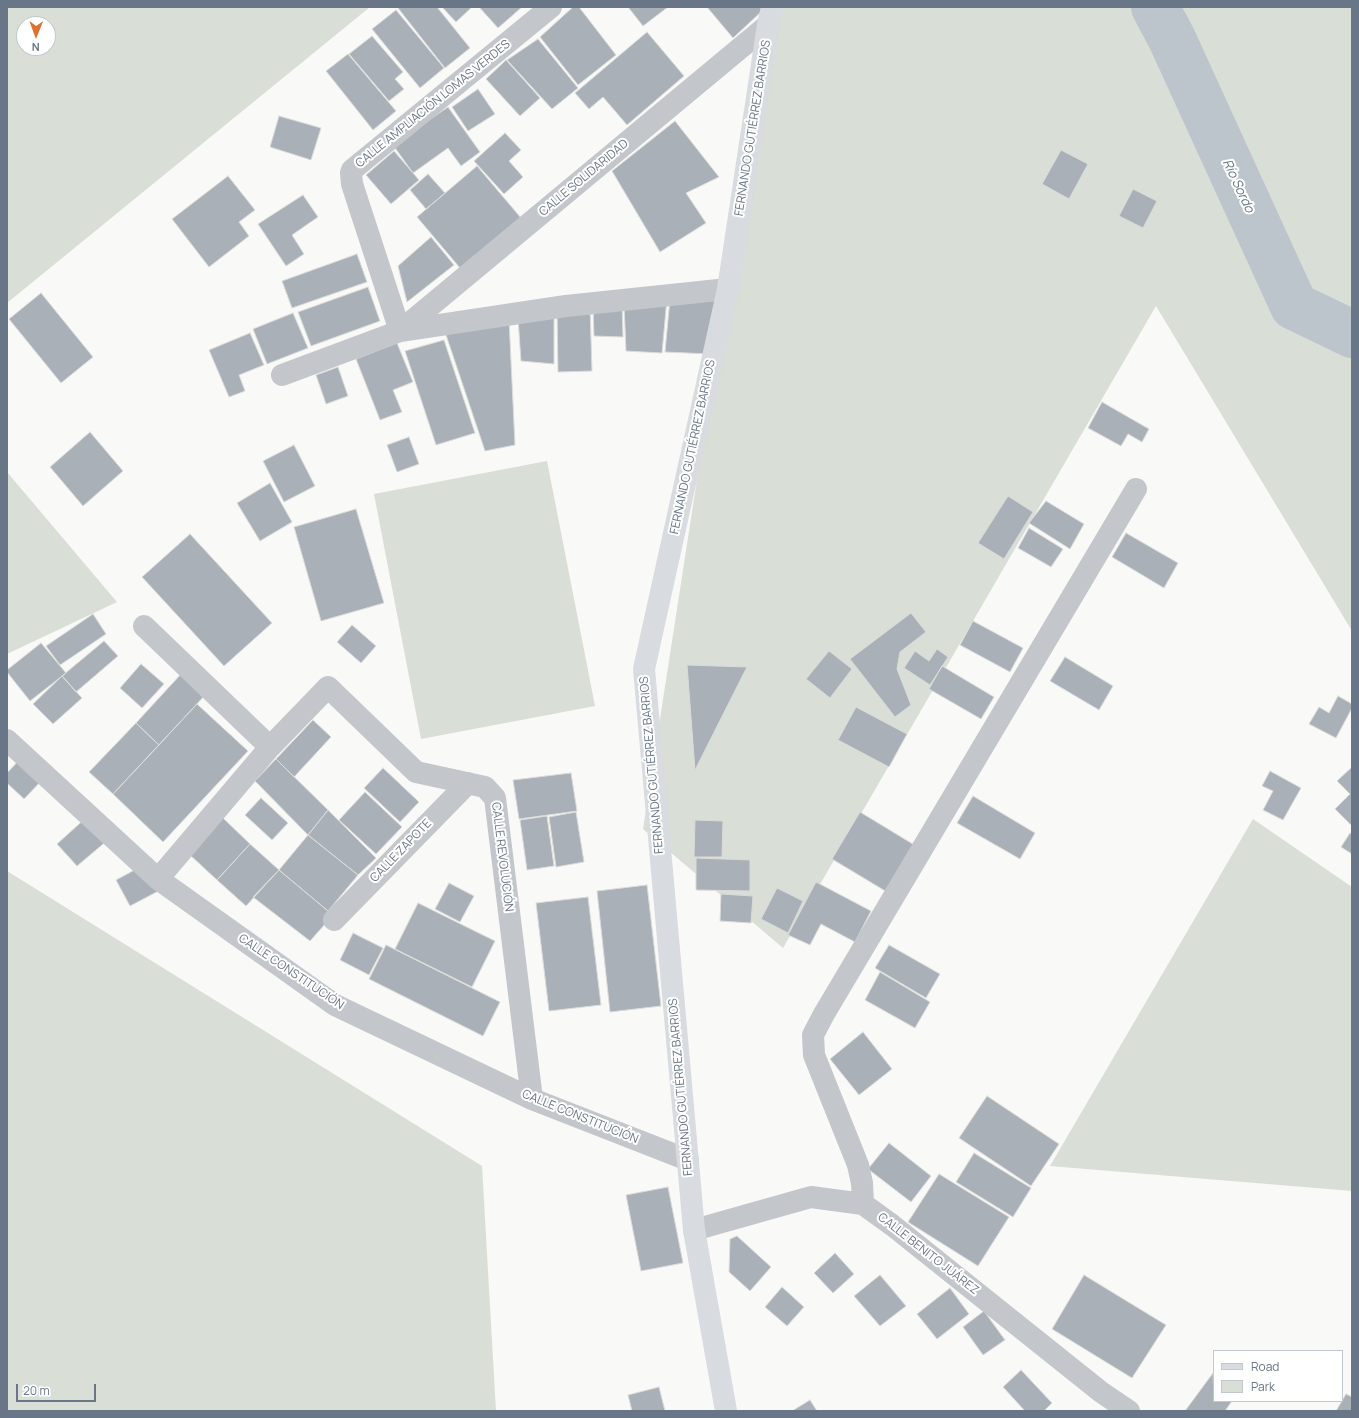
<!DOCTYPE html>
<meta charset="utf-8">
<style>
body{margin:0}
#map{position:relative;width:1359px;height:1418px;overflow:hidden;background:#f9f9f7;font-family:Manrope,sans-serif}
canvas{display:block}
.frame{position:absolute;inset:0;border:8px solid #697687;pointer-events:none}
.legend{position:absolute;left:1213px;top:1350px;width:130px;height:52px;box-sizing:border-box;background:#fff;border:1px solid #c3c8cf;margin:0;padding:5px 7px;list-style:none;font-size:12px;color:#697687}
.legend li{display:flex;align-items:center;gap:8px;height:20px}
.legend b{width:20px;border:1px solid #c3c8cf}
.north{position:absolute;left:16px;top:16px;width:40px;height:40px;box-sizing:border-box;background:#fff;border:1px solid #c3c8cf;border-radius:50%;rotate:181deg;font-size:11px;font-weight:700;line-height:16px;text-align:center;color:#697687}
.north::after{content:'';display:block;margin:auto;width:14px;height:18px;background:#de7033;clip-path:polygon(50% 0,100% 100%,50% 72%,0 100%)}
.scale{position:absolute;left:16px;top:1384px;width:80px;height:18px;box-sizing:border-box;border:2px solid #697687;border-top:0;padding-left:5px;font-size:12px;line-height:14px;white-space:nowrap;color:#697687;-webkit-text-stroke:3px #fff;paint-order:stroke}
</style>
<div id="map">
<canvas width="1359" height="1418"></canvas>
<div class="frame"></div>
<ul class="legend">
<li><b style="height:5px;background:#d8dbdf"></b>Road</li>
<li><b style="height:11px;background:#d9ded7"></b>Park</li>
</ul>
<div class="north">N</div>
<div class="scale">20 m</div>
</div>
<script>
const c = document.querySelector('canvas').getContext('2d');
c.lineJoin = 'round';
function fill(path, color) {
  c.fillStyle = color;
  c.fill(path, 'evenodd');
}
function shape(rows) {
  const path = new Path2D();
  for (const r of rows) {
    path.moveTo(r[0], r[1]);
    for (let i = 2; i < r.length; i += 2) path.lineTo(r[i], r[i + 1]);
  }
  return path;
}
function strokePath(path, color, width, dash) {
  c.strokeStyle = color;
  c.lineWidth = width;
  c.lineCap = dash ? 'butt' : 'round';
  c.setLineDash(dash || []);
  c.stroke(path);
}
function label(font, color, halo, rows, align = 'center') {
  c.font = font + ' Manrope,sans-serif';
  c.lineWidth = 4;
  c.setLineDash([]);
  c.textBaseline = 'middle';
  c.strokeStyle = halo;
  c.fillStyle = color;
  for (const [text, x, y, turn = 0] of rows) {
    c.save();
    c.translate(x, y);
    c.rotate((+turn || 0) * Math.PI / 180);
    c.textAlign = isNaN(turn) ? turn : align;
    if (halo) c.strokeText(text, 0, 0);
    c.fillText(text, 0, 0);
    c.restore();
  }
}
const green = shape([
 [7,7,370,7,7,303],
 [24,24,48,24,48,48,24,48],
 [770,7,1352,7,1352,631,1156,306,783,948,643,829],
 [547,461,595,706,421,739,374,494],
 [7,472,117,602,7,654],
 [1253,819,1352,887,1352,1191,1050,1166],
 [7,871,482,1166,496,1411,7,1411]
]);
const river = shape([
 [1155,7,1172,39,1294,306,1352,334]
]);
const building = shape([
 [400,7,437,7,470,48,445,68,398,8,400,7],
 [442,7,472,7,456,22,442,7],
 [479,7,522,7,498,28,479,7],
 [573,7,579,7,616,55,578,85,540,37,573,7],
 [628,7,668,7,643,26,628,7],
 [707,7,763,7,762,11,733,38,707,7],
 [396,10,444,68,420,88,372,29,396,10],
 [647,32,684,76,627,125,603,97,589,109,575,93,647,32],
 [372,36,403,72,395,79,404,89,389,101,349,54,372,36],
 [538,39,578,88,552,109,507,60,538,39],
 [348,54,396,111,373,130,326,71,348,54],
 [506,60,540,98,520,116,486,79,506,60],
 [478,89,495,114,468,131,452,107,478,89],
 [448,107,480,152,461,166,448,148,413,173,393,145,448,107],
 [279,116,321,128,311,160,270,147,279,116],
 [675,121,719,177,686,193,706,223,660,252,612,171,675,121],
 [505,133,521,150,509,161,523,177,504,194,474,161,505,133],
 [1061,150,1088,164,1069,199,1042,184,1061,150],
 [394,151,419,180,391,204,366,175,394,151],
 [477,166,521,218,460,268,417,217,477,166],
 [428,174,445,193,426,209,410,190,428,174],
 [228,176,255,210,239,222,249,236,209,267,172,219,228,176],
 [1133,189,1157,201,1143,228,1119,216,1133,189],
 [303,195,318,217,292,235,304,254,286,266,258,224,303,195],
 [431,237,454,265,407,302,398,266,431,237],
 [357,254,367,282,292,308,282,281,357,254],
 [368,287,380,321,311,346,298,312,368,287],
 [41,293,93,357,61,383,9,319,41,293],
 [722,293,710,354,665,352,670,299,722,293],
 [667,298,662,353,626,351,624,303,667,298],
 [622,302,623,337,594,336,593,306,622,302],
 [590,307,592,371,558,372,557,310,590,307],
 [293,313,308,348,267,364,253,329,293,313],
 [554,313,554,364,521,361,518,318,554,313],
 [509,319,515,445,485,451,444,329,509,319],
 [250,333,264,365,239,375,245,391,229,397,209,350,250,333],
 [444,340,475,433,436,445,405,351,444,340],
 [397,343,413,382,393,390,402,412,380,420,356,359,397,343],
 [338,367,348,396,326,404,316,375,338,367],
 [1102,402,1149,429,1142,442,1128,434,1121,446,1088,428,1102,402],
 [90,432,123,471,83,506,50,467,90,432],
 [409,437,419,464,397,472,387,445,409,437],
 [294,445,315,486,284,502,263,461,294,445],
 [270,483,292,522,260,541,237,503,270,483],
 [1008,496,1033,512,1004,559,978,543,1008,496],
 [1046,501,1084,524,1070,549,1029,523,1046,501],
 [356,509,384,603,321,621,294,527,356,509],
 [1029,528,1063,549,1051,567,1018,548,1029,528],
 [1126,533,1178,563,1164,588,1112,557,1126,533],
 [190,534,272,623,224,666,142,577,190,534],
 [911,613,926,632,900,652,897,669,911,705,895,717,850,659,911,613],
 [93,614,106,634,60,665,46,646,93,614],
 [973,621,1023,648,1010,672,960,645,973,621],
 [352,625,376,646,361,663,337,642,352,625],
 [104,641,118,656,76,692,62,676,104,641],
 [41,643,66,673,30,701,7,672,7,670,41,643],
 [937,649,948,657,930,685,904,668,915,651,929,661,937,649],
 [829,651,852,669,830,698,806,679,829,651],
 [1065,657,1113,686,1099,710,1050,681,1065,657],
 [141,664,164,684,142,708,120,688,141,664],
 [687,665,747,667,695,770,687,665],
 [942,666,994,697,981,719,929,689,942,666],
 [182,673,206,694,159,745,136,723,182,673],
 [62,676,82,698,53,724,33,704,62,676],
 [1338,696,1352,704,1352,708,1336,738,1309,724,1319,707,1329,713,1338,696],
 [197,704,248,751,163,842,113,794,197,704],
 [856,707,907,734,889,767,838,740,856,707],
 [313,720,331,737,294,777,276,759,313,720],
 [136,723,159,745,113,794,89,772,136,723],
 [22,757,44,778,24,799,7,783,7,773,22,757],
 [276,759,328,810,308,835,255,781,276,759],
 [1352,767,1352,826,1335,809,1350,794,1337,781,1352,767],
 [383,768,419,802,400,822,364,788,383,768],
 [1270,771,1301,788,1283,820,1263,810,1273,791,1262,786,1270,771],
 [571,773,577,811,519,819,513,780,571,773],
 [365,792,402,827,376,854,339,820,365,792],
 [973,796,1035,833,1020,859,957,823,973,796],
 [261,798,288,823,272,840,245,815,261,798],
 [328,810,376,858,358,875,308,835,328,810],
 [576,812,584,862,556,867,549,817,576,812],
 [860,812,916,846,887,892,832,859,860,812],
 [88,816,109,839,77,866,57,844,88,816],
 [547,816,554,866,527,870,520,820,547,816],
 [223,818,250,844,217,880,189,854,223,818],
 [695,820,723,821,722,857,694,857,695,820],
 [1350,833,1352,835,1352,854,1341,847,1350,833],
 [308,835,358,875,328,911,279,870,308,835],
 [250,844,279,870,246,906,217,880,250,844],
 [696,858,750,860,750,891,696,890,696,858],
 [142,866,166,887,130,906,116,880,142,866],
 [279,870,328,911,334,914,310,941,253,897,279,870],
 [816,882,871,911,855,942,821,924,810,945,788,935,816,882],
 [449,883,474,896,460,922,435,909,449,883],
 [647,885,661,1006,610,1012,597,891,647,885],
 [777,888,803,901,788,933,761,919,777,888],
 [721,894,753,896,751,923,720,921,721,894],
 [588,897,601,1005,549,1011,536,903,588,897],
 [418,903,495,941,472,987,395,949,418,903],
 [353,933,383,948,369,975,340,960,353,933],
 [386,945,500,1002,483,1036,369,979,386,945],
 [889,945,940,974,926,998,875,968,889,945],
 [880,972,930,1002,915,1028,865,1000,880,972],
 [863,1032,892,1069,859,1095,830,1059,863,1032],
 [987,1096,1059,1144,1031,1186,959,1138,987,1096],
 [889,1143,931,1176,911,1202,868,1169,889,1143],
 [974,1153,1031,1188,1013,1217,956,1182,974,1153],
 [939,1174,1009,1217,978,1266,908,1222,939,1174],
 [668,1187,683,1263,641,1271,626,1195,668,1187],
 [737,1236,771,1267,750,1291,729,1272,730,1239,737,1236],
 [835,1253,854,1274,833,1293,814,1273,835,1253],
 [880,1275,906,1306,880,1326,854,1296,880,1275],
 [1084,1275,1166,1325,1132,1378,1052,1329,1084,1275],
 [782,1287,804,1307,787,1326,765,1307,782,1287],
 [950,1288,969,1314,937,1339,917,1314,950,1288],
 [984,1311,1005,1340,983,1355,963,1327,984,1311],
 [1021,1370,1052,1403,1044,1411,1025,1411,1003,1387,1021,1370],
 [1213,1373,1214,1401,1232,1401,1225,1411,1185,1411,1213,1373],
 [659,1387,665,1411,632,1411,628,1395,659,1387],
 [1346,1394,1352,1397,1352,1411,1336,1411,1346,1394],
 [810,1400,817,1411,792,1411,810,1400]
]);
const minor = shape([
 [551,7,352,170,351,173,352,184,400,331,768,25],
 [282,375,400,331,566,306,728,289],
 [144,626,270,747],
 [7,740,158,879,335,1005,532,1099,688,1160],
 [158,879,270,747,328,687,416,772,485,787,495,798,532,1099],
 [334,920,468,783],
 [863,1204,862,1183,858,1165,814,1055,813,1035,824,1014,1136,489],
 [694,1230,811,1197,863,1204,892,1225,1101,1392,1129,1411]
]);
const major = shape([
 [726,1411,694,1230,644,669,728,289,768,25,772,7]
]);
const streetNames = [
 ["CALLE AMPLIACIÓN LOMAS VERDES",433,104,-39],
 ["FERNANDO GUTIÉRREZ BARRIOS",753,128,-81],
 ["CALLE SOLIDARIDAD",584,178,-40],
 ["FERNANDO GUTIÉRREZ BARRIOS",693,447,-78],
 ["FERNANDO GUTIÉRREZ BARRIOS",652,765,-95],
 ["CALLE ZAPOTE",401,851,-46],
 ["CALLE REVOLUCIÓN",502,857,83],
 ["CALLE CONSTITUCIÓN",291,972,34],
 ["FERNANDO GUTIÉRREZ BARRIOS",681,1087,-95],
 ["CALLE CONSTITUCIÓN",580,1117,22],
 ["CALLE BENITO JUÁREZ",928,1254,38]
];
const waterNames = [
 ["Río Sordo",1238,186,65]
];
fill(green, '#d9ded7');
strokePath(river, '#bcc5cb', 48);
fill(building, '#a9b0b8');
strokePath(building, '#dbdbd9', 1);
strokePath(minor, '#c3c6ca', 22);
strokePath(major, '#d8dbdf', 22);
label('12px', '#697687', '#fff', streetNames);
label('italic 13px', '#657782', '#fff', waterNames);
</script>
